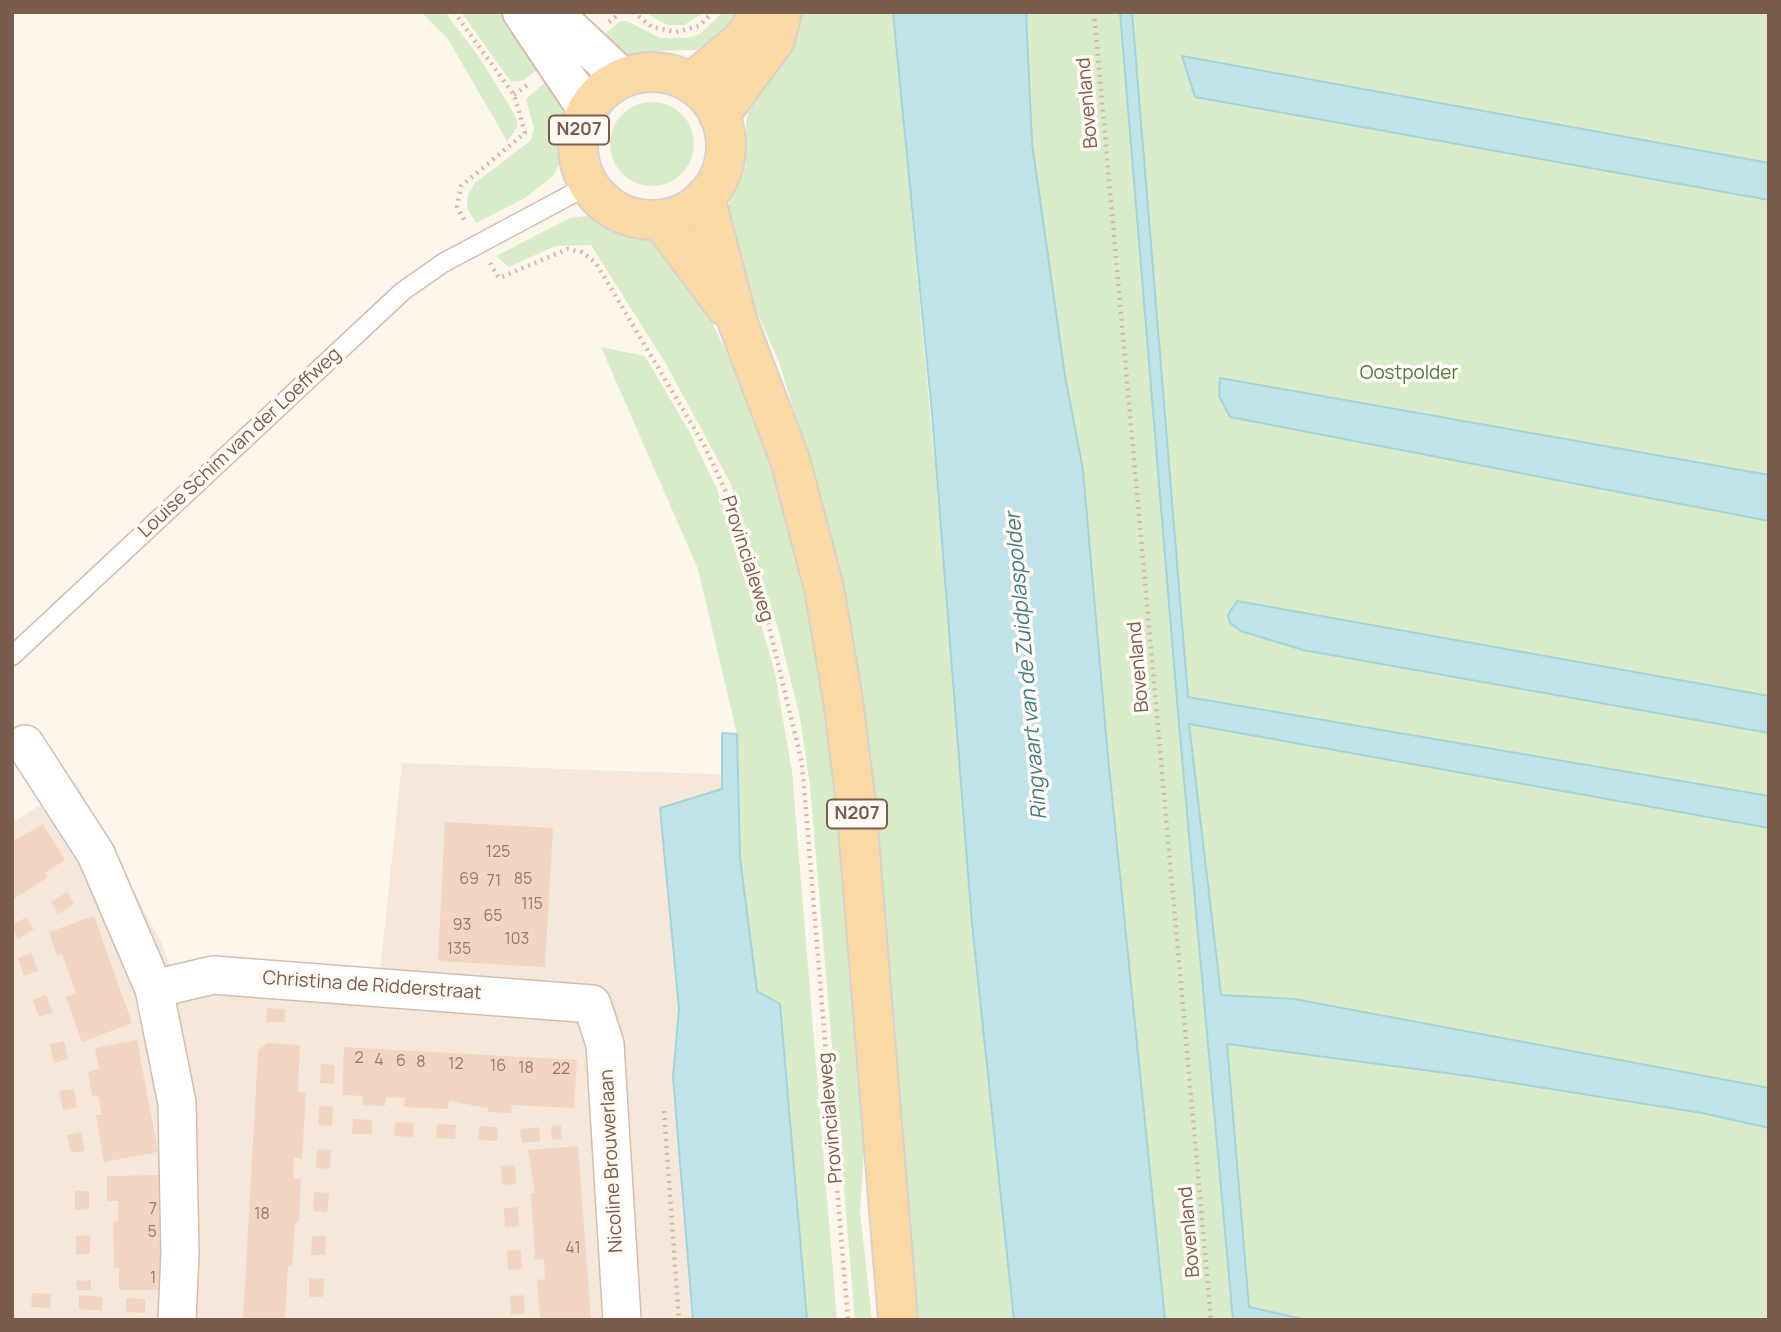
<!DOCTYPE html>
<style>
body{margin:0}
#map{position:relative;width:1781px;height:1332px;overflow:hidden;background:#fdf6ec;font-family:Manrope,sans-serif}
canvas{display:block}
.frame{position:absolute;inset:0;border:14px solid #7a5c4d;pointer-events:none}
</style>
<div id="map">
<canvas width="1781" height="1332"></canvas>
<div class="frame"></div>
</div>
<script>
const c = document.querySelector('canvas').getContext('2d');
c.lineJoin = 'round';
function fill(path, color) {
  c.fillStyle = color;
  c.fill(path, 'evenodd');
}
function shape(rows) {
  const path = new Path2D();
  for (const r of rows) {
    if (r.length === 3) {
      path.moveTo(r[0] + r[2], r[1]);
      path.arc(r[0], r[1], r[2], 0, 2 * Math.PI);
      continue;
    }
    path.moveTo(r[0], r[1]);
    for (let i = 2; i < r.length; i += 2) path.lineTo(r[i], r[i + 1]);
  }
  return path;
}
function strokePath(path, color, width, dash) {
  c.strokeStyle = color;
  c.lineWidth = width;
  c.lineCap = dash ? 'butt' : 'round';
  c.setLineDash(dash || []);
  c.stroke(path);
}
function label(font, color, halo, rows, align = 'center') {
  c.font = font + ' Manrope,sans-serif';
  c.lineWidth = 7;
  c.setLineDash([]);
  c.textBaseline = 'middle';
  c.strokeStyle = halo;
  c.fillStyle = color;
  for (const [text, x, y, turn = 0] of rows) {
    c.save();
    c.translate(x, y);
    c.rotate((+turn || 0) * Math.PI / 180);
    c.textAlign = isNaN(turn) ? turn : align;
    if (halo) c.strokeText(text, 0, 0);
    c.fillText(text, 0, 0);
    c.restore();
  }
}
const residential = shape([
 [402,763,735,775,749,1320,12,1320,12,823,76,782,161,942,171,968,250,959,380,972]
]);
const green = shape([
 [421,12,445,12,479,57,515,115,518,126,507,141,448,39],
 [461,12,505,12,548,62,522,81,511,82],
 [644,12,705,12,684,25,667,25],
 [723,12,742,12,731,27,696,50,653,51,642,58,619,53,597,41,620,21,627,21,660,38,687,38,700,34],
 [795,12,893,12,1014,1320,915,1320,853,668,822,503,779,362,730,252,726,217,730,200,746,164,746,124,749,107],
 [1015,12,1769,12,1769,814,1189,723,1769,828,1769,1088,1294,999,1220,995,1190,742,1240,1320,1133,1320],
 [556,73,568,111,564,154,554,175,525,198,476,223,467,208,468,195,475,183,531,140,534,128,526,99],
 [652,144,42],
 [587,216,603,219,659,239,686,268,756,414,801,570,819,671,842,841,865,1135,860,1212,872,1320,855,1320,810,785,800,718,779,632,730,482,666,364,591,245,555,246,509,267,496,256,570,218],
 [601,347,645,356,690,433,717,489,747,575,775,673,792,772,837,1320,807,1320,780,1004,757,991,740,858,737,734,698,569],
 [1226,1044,1469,1076,1702,1113,1769,1128,1769,1320,1307,1320,1249,1307]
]);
const water = shape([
 [893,12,1026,12,1032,143,1065,376,1083,470,1108,757,1165,1320,1014,1320,972,924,932,413,893,12],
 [1120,12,1132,12,1188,697,1769,796,1769,828,1189,724,1221,995,1294,999,1769,1088,1769,1128,1702,1113,1469,1076,1227,1044,1249,1307,1307,1320,1233,1320,1179,724,1120,12],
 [1182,56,1769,163,1769,200,1195,97,1182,56],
 [1220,378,1769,475,1769,521,1230,417,1219,396,1220,378],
 [1237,601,1769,696,1769,733,1303,650,1241,631,1230,623,1228,615,1237,601],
 [722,733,737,734,740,858,757,991,780,1004,807,1320,693,1320,673,1077,679,1009,660,808,722,789,722,733]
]);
const building = shape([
 [445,822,553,828,545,967,438,961],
 [43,824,65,860,45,873,48,877,12,900,12,842],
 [67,892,74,904,58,914,51,902],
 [94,916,132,1023,82,1042,66,997,76,993,62,954,57,956,49,932],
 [26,917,34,929,18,939,12,926],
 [31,953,38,971,24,976,18,958],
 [46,995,53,1013,39,1017,33,1000],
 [267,1008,285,1009,285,1022,266,1022],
 [137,1040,158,1152,104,1162,96,1115,102,1115,98,1095,92,1096,88,1072,99,1069,95,1048],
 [64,1041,68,1059,54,1063,50,1044],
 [267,1043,300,1045,298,1092,306,1093,302,1159,294,1158,293,1179,301,1179,299,1223,295,1223,292,1266,288,1266,285,1320,243,1320,258,1051],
 [344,1047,577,1060,574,1108,512,1105,511,1113,488,1112,488,1108,449,1101,448,1109,404,1107,405,1098,386,1097,385,1106,362,1105,363,1096,342,1095],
 [321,1064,335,1065,334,1084,320,1083],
 [74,1089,77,1107,63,1110,59,1091],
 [319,1106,333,1107,332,1126,318,1125],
 [353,1119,372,1120,372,1134,352,1134],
 [395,1122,414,1123,413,1137,394,1136],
 [437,1124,456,1125,455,1139,436,1138],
 [561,1125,562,1139,552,1140,551,1126],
 [479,1126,498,1127,497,1141,478,1140],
 [539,1127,540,1141,522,1143,520,1129],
 [81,1132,85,1151,71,1153,67,1135],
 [578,1146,591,1320,540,1320,537,1280,545,1279,544,1259,535,1260,531,1193,535,1193,528,1150],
 [317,1149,331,1150,330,1169,316,1168],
 [515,1165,516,1184,502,1185,501,1166],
 [161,1175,162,1290,119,1290,119,1268,114,1268,113,1222,118,1221,118,1201,107,1201,107,1176],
 [75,1191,89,1191,89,1209,75,1210],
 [314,1192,329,1193,327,1212,313,1211],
 [518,1207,519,1226,505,1227,504,1208],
 [90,1235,90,1254,76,1255,76,1236],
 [312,1236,326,1236,325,1255,311,1255],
 [521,1250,522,1269,508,1270,507,1251],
 [309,1278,324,1279,323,1297,309,1297],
 [91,1280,91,1290,77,1290,76,1281],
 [32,1293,51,1294,50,1308,31,1307],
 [79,1295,103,1297,102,1311,79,1309],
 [524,1295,525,1314,511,1315,510,1296],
 [126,1298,145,1299,145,1313,126,1312]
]);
const path = shape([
 [454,12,514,95,525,133,461,186,457,207,466,223],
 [633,12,652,27,676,32,699,26,713,12],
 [1094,12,1211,1320],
 [609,22,621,12],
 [514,95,530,83],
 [490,263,499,278,568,249,582,252,596,263,704,445,726,492,765,610,802,763,848,1320],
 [664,1111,679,1320]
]);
const service = shape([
 [12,656,403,291,443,263,589,185]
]);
const minor = shape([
 [25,744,96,854,154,989,177,1103,180,1253,177,1320],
 [154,989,213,975,592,1004,605,1044,622,1320]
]);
const secondary = shape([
 [522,12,587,109],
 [552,12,622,78]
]);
const primary = shape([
 [652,146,74],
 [691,83,743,39,761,12],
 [719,116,775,40,782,12],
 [705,197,738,323,790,460,824,588,843,700,856,803,898,1320],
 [661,220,726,307]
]);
const numberNames = [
 ["125",498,853],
 ["69",469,880],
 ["85",523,880],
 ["71",494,882],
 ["115",532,905],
 ["65",493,917],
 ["93",462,926],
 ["103",517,940],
 ["135",459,950],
 ["2",359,1059],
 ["4",379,1061],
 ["6",401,1062],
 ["8",421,1063],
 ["12",456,1065],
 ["16",498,1067],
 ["18",526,1069],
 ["22",561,1070],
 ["7",153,1210],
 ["18",262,1215],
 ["5",152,1233],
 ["41",573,1249],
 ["1",153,1279]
];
const shields = [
 [579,130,60],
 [857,814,60]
];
const shieldNames = [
 ["N207",579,130],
 ["N207",857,814]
];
const streetNames = [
 ["Bovenland",1088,103,-95],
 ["Louise Schim van der Loeffweg",240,443,-43],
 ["Provincialeweg",747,559,72],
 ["Bovenland",1139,667,-95],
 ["Christina de Ridderstraat",372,986,4],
 ["Provincialeweg",831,1118,-95],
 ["Nicoline Brouwerlaan",612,1161,-93],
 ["Bovenland",1190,1232,-95]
];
const parkNames = [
 ["Oostpolder",1409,374]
];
const waterNames = [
 ["Ringvaart van de Zuidplaspolder",1027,666,-95]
];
fill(residential, '#f5e8da');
fill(green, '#d8ecc9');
fill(water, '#bfe3e8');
strokePath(water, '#a5d3da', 2);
fill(building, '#f3d5c3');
strokePath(service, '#d1beb0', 21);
strokePath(minor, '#d1beb0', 40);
strokePath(secondary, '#d6c0b0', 42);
strokePath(primary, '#dad1cd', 42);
strokePath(path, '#d9b8a5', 4.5, [2, 5]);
strokePath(service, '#fff', 18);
strokePath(minor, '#fff', 37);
strokePath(secondary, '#fff', 38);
strokePath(primary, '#fbd9a5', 38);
label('16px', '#987a6a', null, numberNames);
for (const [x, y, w] of shields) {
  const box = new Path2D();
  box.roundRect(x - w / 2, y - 14.5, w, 29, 5);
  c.fillStyle = '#fffaf3';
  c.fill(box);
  strokePath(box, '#7a5c4d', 2);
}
label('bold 18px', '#7a5c4d', null, shieldNames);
label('19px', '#7a5c4d', '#fffaf3', streetNames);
label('19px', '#537a41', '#fffaf3', parkNames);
label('italic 21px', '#437c86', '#fffaf3', waterNames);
</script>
